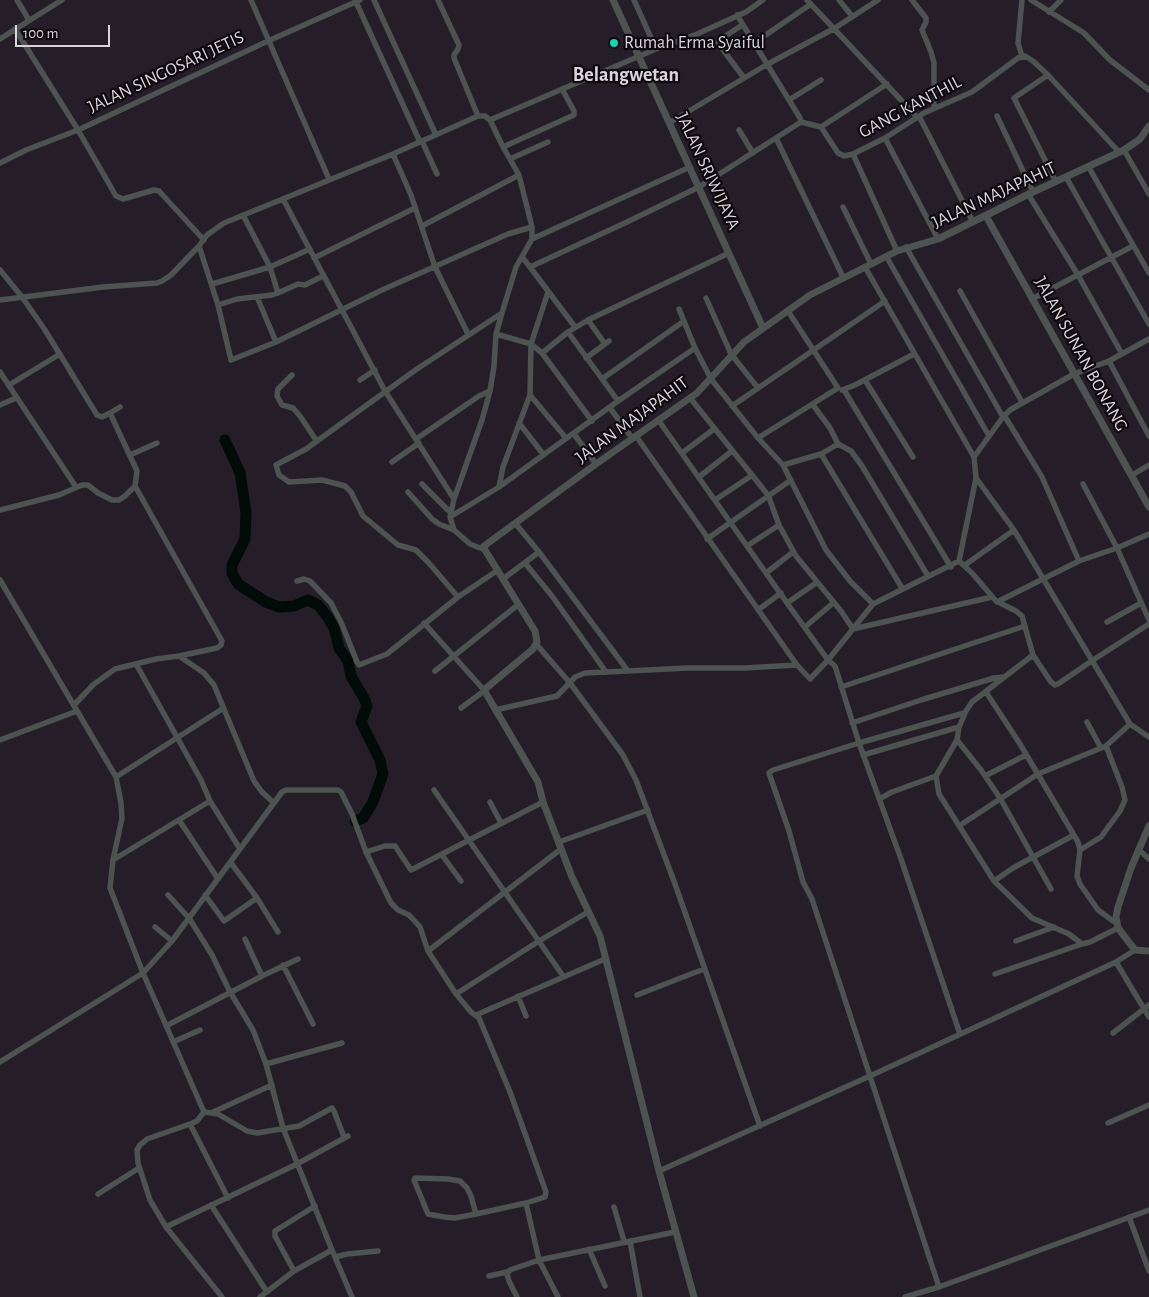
<!DOCTYPE html>
<style>
body{margin:0}
#map{position:relative;width:1149px;height:1297px;overflow:hidden;background:#251e28;font-family:"Alegreya Sans",sans-serif}
canvas{display:block}
.scale{position:absolute;left:15px;top:25px;width:95px;height:22px;box-sizing:border-box;border:2px solid #dad5dc;border-top:0;padding-left:6px;font-size:15px;line-height:18px;white-space:nowrap;color:#dad5dc;-webkit-text-stroke:4px #0d090e;paint-order:stroke}
</style>
<div id="map">
<canvas width="1149" height="1297"></canvas>
<div class="scale">100 m</div>
</div>
<script>
const c = document.querySelector('canvas').getContext('2d');
c.lineJoin = 'round';
function shape(rows) {
  const path = new Path2D();
  for (const r of rows) {
    path.moveTo(r[0], r[1]);
    for (let i = 2; i < r.length; i += 2) path.lineTo(r[i], r[i + 1]);
  }
  return path;
}
function strokePath(path, color, width, dash) {
  c.strokeStyle = color;
  c.lineWidth = width;
  c.lineCap = dash ? 'butt' : 'round';
  c.setLineDash(dash || []);
  c.stroke(path);
}
function label(font, color, halo, rows, align = 'center') {
  c.font = font + ' "Alegreya Sans",sans-serif';
  c.lineWidth = 4.5;
  c.setLineDash([]);
  c.textBaseline = 'middle';
  c.strokeStyle = halo;
  c.fillStyle = color;
  for (const [text, x, y, turn = 0] of rows) {
    c.save();
    c.translate(x, y);
    c.rotate((+turn || 0) * Math.PI / 180);
    c.textAlign = isNaN(turn) ? turn : align;
    if (halo) c.strokeText(text, 0, 0);
    c.fillText(text, 0, 0);
    c.restore();
  }
}
const river = shape([
 [225,440,240,473,246,512,245,539,232,565,232,573,238,584,266,602,279,607,294,606,308,600,318,605,327,616,334,628,339,648,348,661,351,676,365,700,367,706,361,722,380,760,383,774,372,804,363,818,355,821]
]);
const minor = shape([
 [17,0,29,20],
 [251,0,329,179],
 [374,0,436,135],
 [438,0,459,45,458,49,454,55,454,58,478,116],
 [634,0,656,49],
 [807,0,917,117],
 [839,0,852,16],
 [912,0,926,18,926,22,922,30,931,52,934,63,934,108],
 [1031,0,1084,33,1110,60,1149,90],
 [356,2,420,142],
 [1049,12,1061,0],
 [737,15,800,118,801,122],
 [742,25,721,39,718,43,744,78],
 [15,29,78,130,268,41,360,0],
 [0,39,62,0],
 [754,43,811,4],
 [1022,56,1018,43,1022,0],
 [1048,75,1014,98,1056,182],
 [789,100,821,80],
 [919,116,973,222],
 [997,116,1033,192],
 [669,123,766,65,835,28,878,0],
 [821,127,838,153,844,156,853,154,885,138,924,113,972,92,1018,58,1025,56,1033,61,1048,75,1119,152],
 [821,127,887,84],
 [739,130,753,153],
 [776,138,843,277],
 [885,138,938,239],
 [422,141,437,174],
 [503,147,574,115,574,111,562,89],
 [1124,150,1149,194],
 [393,154,411,195,435,267,468,334],
 [853,154,897,251],
 [510,159,548,142],
 [0,163,26,150,78,130,116,196,123,199,154,190,159,191,204,240],
 [1088,166,1149,273],
 [1066,177,1149,324],
 [1028,194,1078,275,1122,354],
 [283,199,385,391,454,499,450,517],
 [843,207,871,264],
 [422,226,519,175],
 [532,239,690,167],
 [199,246,218,305,231,360,276,342,382,290,508,234,532,227],
 [906,247,1003,417],
 [886,256,989,436],
 [522,257,530,267,627,222,699,187,801,122,821,127],
 [314,258,415,208],
 [530,267,575,327],
 [865,267,974,457,976,478,959,561],
 [0,270,22,297,45,330,97,415,102,417,110,413,137,471,135,486,222,641,221,645,217,648,179,656],
 [212,284,270,267,310,249],
 [960,291,1022,402],
 [278,293,298,284,305,285,323,276],
 [257,297,276,342],
 [706,298,731,354,758,388],
 [1032,299,1133,246],
 [0,300,103,287,157,283,162,281,171,275,199,246,207,235,224,223,393,154,478,116,485,116,490,120,656,49,697,34,746,12,763,0],
 [218,305,237,299,272,295,278,293,270,267,243,215],
 [679,309,695,348,711,379,758,438,783,465,826,550,850,581,873,604],
 [588,320,605,344],
 [568,332,618,401],
 [496,334,531,344,542,353,568,332,588,320,729,253],
 [542,353,592,421],
 [586,358,609,341],
 [1109,361,1149,436],
 [0,372,76,487],
 [292,375,278,389,277,396,282,405,293,408,300,416,316,440],
 [602,379,684,321],
 [360,380,375,370],
 [865,380,913,457],
 [9,385,60,354],
 [842,390,855,385,914,354],
 [844,390,951,567],
 [530,395,566,438],
 [691,399,768,495,779,525,796,556,841,611,853,629,992,597],
 [0,405,16,398],
 [813,405,830,428,838,444],
 [732,406,885,301],
 [610,408,632,438],
 [110,413,120,407],
 [1004,415,1042,477,1079,561],
 [659,421,787,603,828,660,835,666,859,743,901,859,960,1034],
 [519,423,543,454],
 [574,434,596,464],
 [636,436,797,665],
 [758,438,838,388,788,311],
 [416,439,479,396,490,391],
 [682,453,714,429],
 [821,454,902,588],
 [130,455,157,443],
 [974,457,1003,417,1010,410,1074,374,1109,361,1149,339],
 [392,462,419,443],
 [783,465,821,454,838,444,851,451,862,466,928,576],
 [1132,475,1149,465],
 [699,477,732,451],
 [976,478,1014,530,1130,724,1149,737],
 [422,484,451,513],
 [1083,484,1117,548,1149,620],
 [499,487,503,467,530,395,531,344,548,292],
 [408,492,432,519,439,524,454,530,470,544,485,550],
 [454,499,482,420,490,391,494,366,496,334,502,313,516,267,532,239,532,227,519,175,503,147,490,120],
 [715,500,751,476],
 [0,510,59,495,82,485,88,485,98,493,112,500,119,500,125,496,135,486],
 [515,523,539,552,628,671],
 [454,530,450,517,499,487,618,401,695,348],
 [707,539,791,480],
 [747,546,779,525],
 [525,563,552,596,606,672],
 [965,565,1014,530],
 [766,573,793,552],
 [503,579,539,552],
 [0,580,116,777,121,803,122,818,113,860,110,888,143,973,204,1112,197,1121,190,1124,147,1139,140,1145,137,1150,138,1163,150,1200,166,1227,222,1297],
 [297,581,304,579,310,581,331,603,341,622,357,662,359,665,387,654,458,597,498,570],
 [458,597,428,562,416,550,398,545,363,516,351,492,345,486,322,480,289,482,279,475,276,465,306,449,414,371,502,313],
 [997,602,1079,561,1117,548,1149,534],
 [787,603,816,583],
 [758,610,781,593],
 [1107,622,1141,603],
 [424,623,484,690],
 [805,627,833,603],
 [537,645,570,683,623,755,636,780,675,884,760,1126],
 [1033,655,1051,682,1055,685,1058,684,1093,660,1149,624],
 [136,664,201,780,210,801,240,849],
 [435,671,519,604],
 [841,687,1025,626],
 [986,692,1020,744,1078,842,1080,850,1077,876,1080,884,1098,910,1116,923],
 [74,705,94,684,115,669,156,659,179,656,204,673,214,685,254,781,262,792,274,803],
 [461,708,484,691],
 [495,710,557,696,575,677,585,673,688,668,745,668,797,665,810,679,828,660,873,604,959,561,972,573,996,601,1016,611,1022,616,1033,655,972,702,966,711,959,727,957,740,936,776,939,794,994,881,1032,918,1069,934,1082,944,1090,942,1118,928],
 [964,713,859,743,773,770,769,773,789,831,803,882,812,899,939,1287,1149,1210],
 [1087,722,1101,748],
 [852,723,921,700,994,678,1004,677],
 [0,740,77,711],
 [957,740,981,770,1000,798,1051,889],
 [863,755,959,727],
 [985,776,1026,755],
 [116,777,222,709],
 [434,790,563,976],
 [879,799,892,792,936,776],
 [490,802,501,823],
 [179,820,218,879],
 [959,826,1038,774,1106,746,1130,724],
 [559,842,648,810],
 [1138,849,1149,859],
 [1080,850,1101,837,1120,811,1125,800,1122,787,1106,746],
 [366,852,391,903,398,910,409,915,420,927,428,951,561,849],
 [442,855,461,881],
 [113,860,210,801],
 [231,863,257,898,278,932],
 [994,881,1013,868,1074,835],
 [168,895,189,918,212,955,230,992,253,1030,266,1064,283,1128,332,1250,294,1271,260,1297],
 [205,895,224,921,257,898],
 [155,927,172,941],
 [245,939,262,976],
 [1016,941,1054,927],
 [428,951,456,994],
 [1116,962,1149,1017],
 [283,965,313,1024],
 [995,974,1082,944],
 [637,995,704,969],
 [518,996,526,1016],
 [476,1015,605,959],
 [166,1026,262,976,298,959],
 [1113,1033,1149,1005],
 [173,1042,200,1030],
 [0,1062,143,973,172,941,282,792,286,790,338,790,341,792,352,814,366,852,385,846,395,846,411,870,543,802],
 [266,1064,342,1043],
 [204,1112,218,1114,247,1131,257,1133,299,1126,332,1108,334,1111,344,1137],
 [211,1113,272,1085],
 [1108,1123,1149,1105],
 [190,1124,228,1198],
 [659,1171,870,1076,1116,962,1135,950],
 [98,1194,139,1168],
 [526,1203,539,1260,558,1297],
 [211,1205,267,1292],
 [614,1207,624,1241],
 [476,1214,471,1196,467,1188,460,1181,448,1179,415,1178,414,1180,428,1214,444,1217,455,1218,476,1214,526,1203,545,1197,546,1192,510,1092,479,1018,471,1012,456,994,539,941,588,912],
 [1129,1217,1149,1271],
 [166,1227,297,1164,348,1136],
 [630,1241,640,1297],
 [589,1249,605,1286],
 [332,1250,335,1257,347,1254,378,1251],
 [335,1257,352,1297],
 [294,1271,275,1236,275,1231,315,1206],
 [489,1276,507,1272],
 [517,1297,509,1281,507,1274,510,1270,539,1260,675,1232],
 [905,1297,939,1287]
]);
const tertiary = shape([
 [613,0,763,328],
 [986,216,1149,507],
 [1149,826,1131,868,1118,907,1116,917,1118,928,1135,950,1149,951],
 [694,1297,659,1171,600,936,572,877,543,802,538,782,484,690,533,649,537,642,535,631,485,550,484,546,596,464,697,393,744,342,810,295,897,251,938,239,1033,192,1124,150,1140,139,1149,126]
]);
const markers = [
 [614,43,5,"#14d5b3"]
];
const poiNames = [
 ["Rumah Erma Syaiful",624,43]
];
const streetNames = [
 ["JALAN SINGOSARI JETIS",166,72,-25],
 ["GANG KANTHIL",910,107,-28],
 ["JALAN SRIWIJAYA",708,171,65],
 ["JALAN MAJAPAHIT",994,195,-25],
 ["JALAN SUNAN BONANG",1081,354,61],
 ["JALAN MAJAPAHIT",632,420,-36]
];
const quarterNames = [
 ["Belangwetan",626,75]
];
strokePath(river, '#010c09', 11);
strokePath(minor, '#4c5351', 5.5);
strokePath(tertiary, '#4c5351', 7);
for (const [x, y, r, color] of markers) {
  const dot = new Path2D();
  dot.arc(x, y, r, 0, 2 * Math.PI);
  c.fillStyle = color;
  c.fill(dot);
  strokePath(dot, '#0d090e', 2);
}
label('18px', '#dad5dc', '#0d090e', poiNames, 'left');
label('18px', '#dad5dc', '#0d090e', streetNames);
label('bold 20px', '#dad5dc', '#0d090e', quarterNames);
</script>
